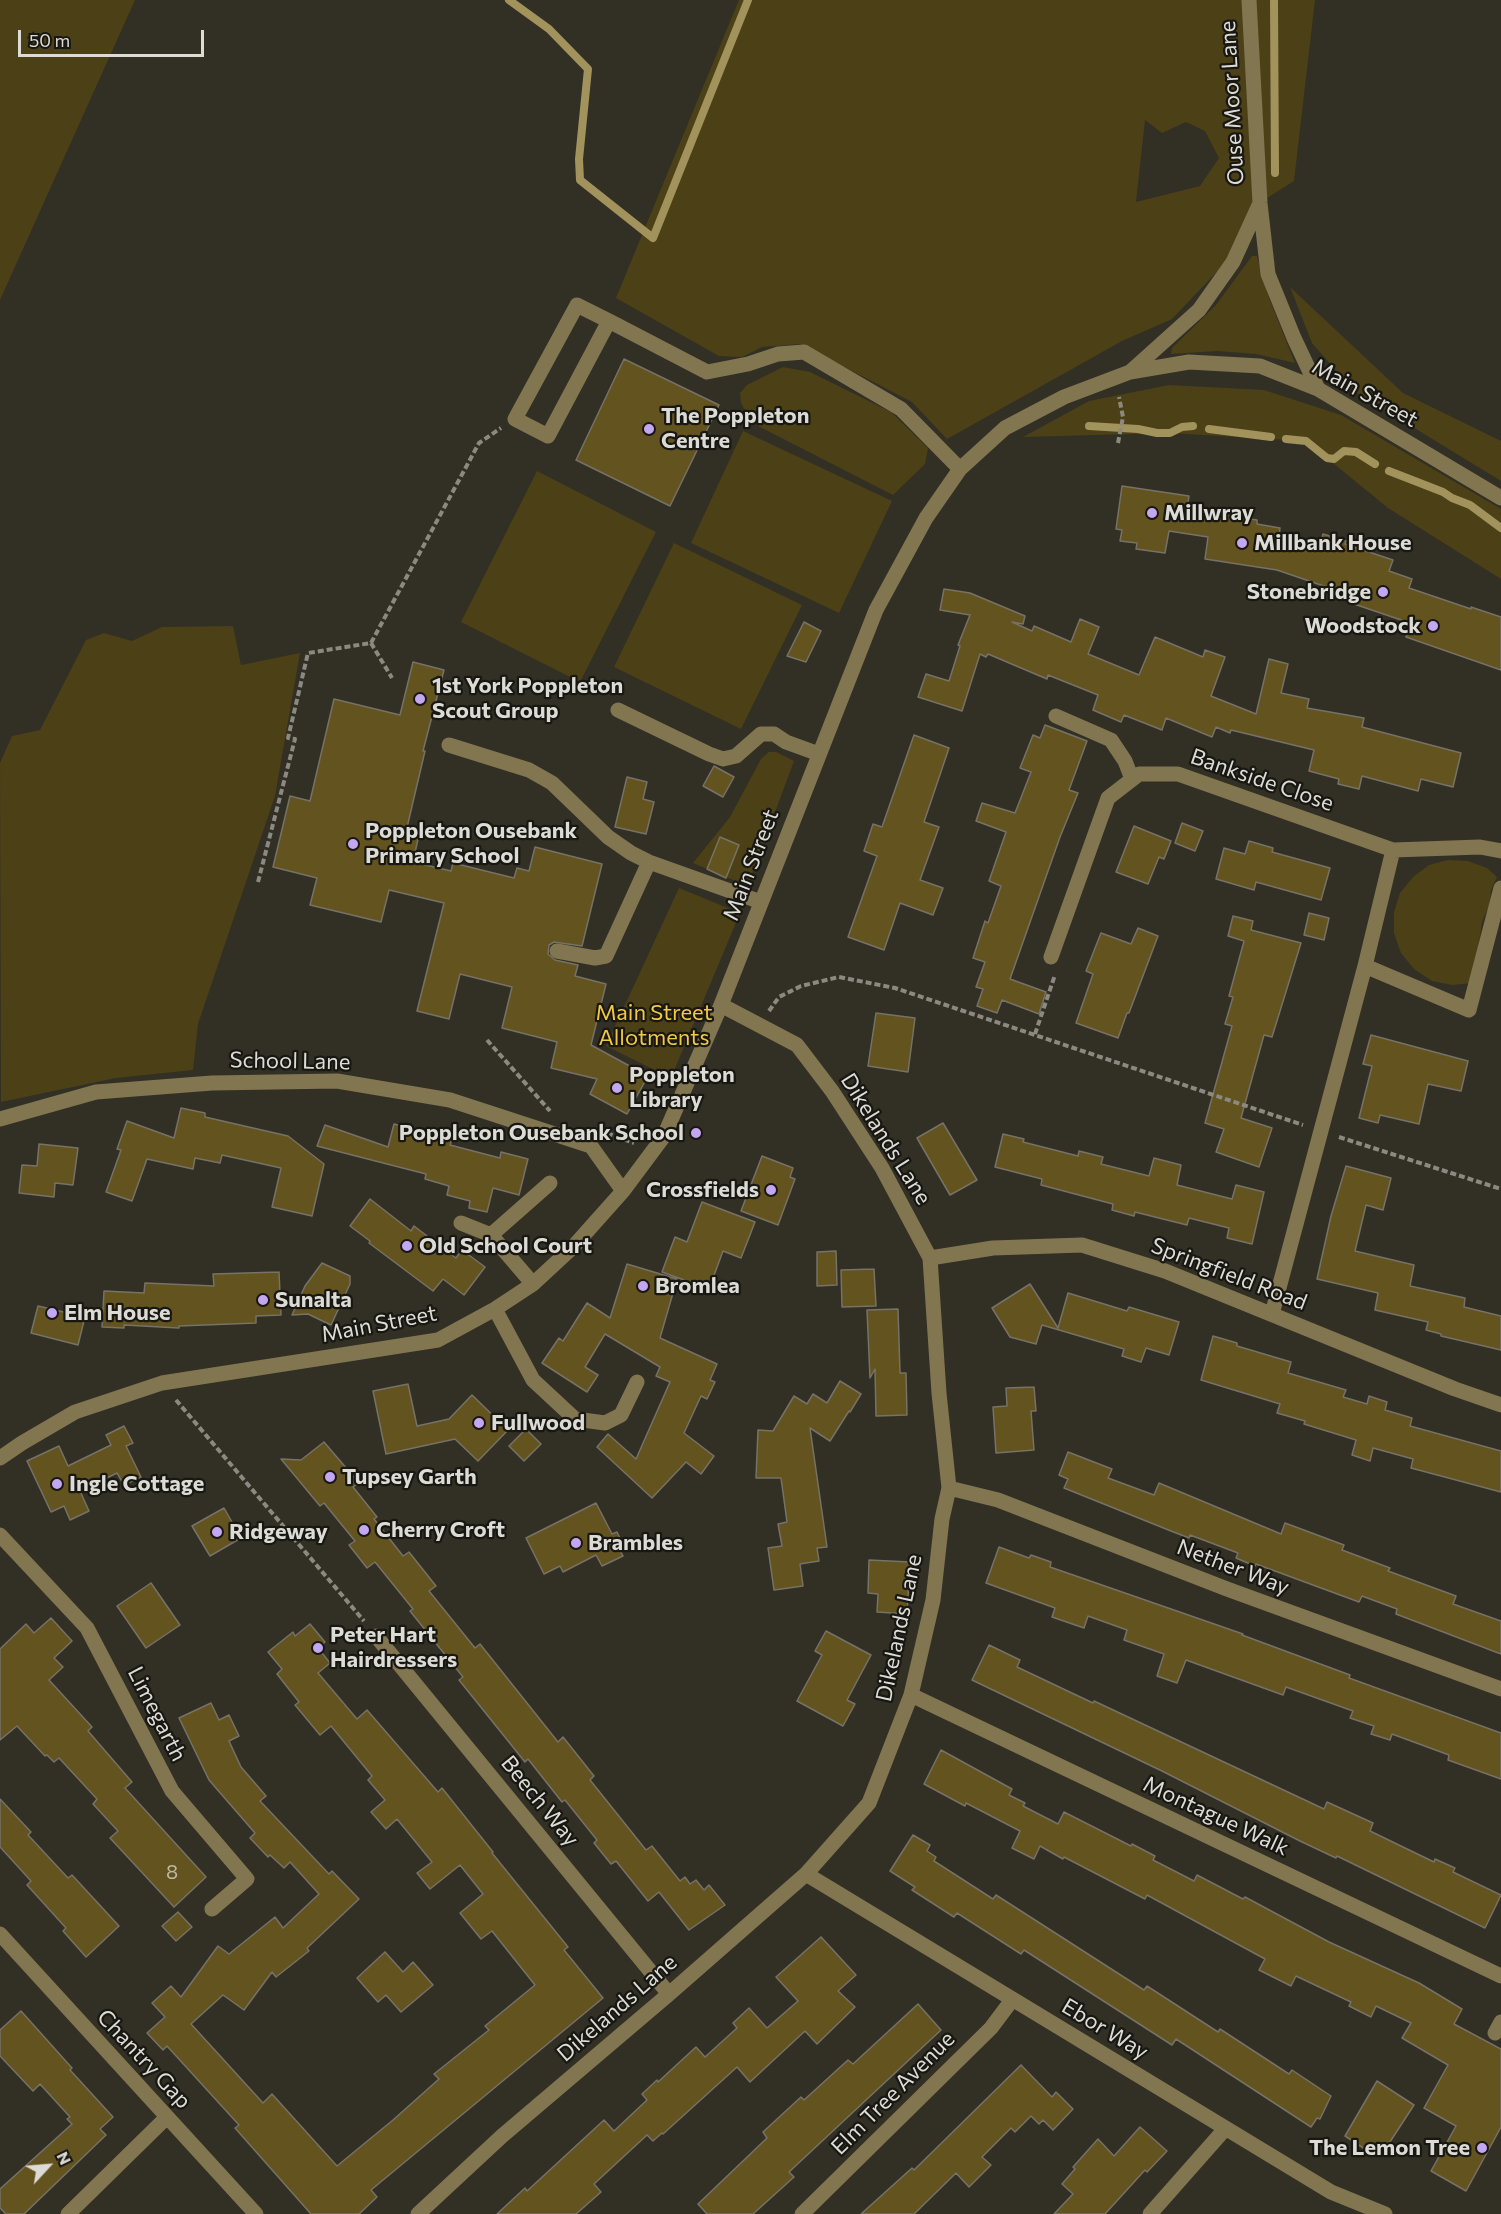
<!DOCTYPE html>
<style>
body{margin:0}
#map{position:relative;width:1501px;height:2214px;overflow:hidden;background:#322f25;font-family:Commissioner,sans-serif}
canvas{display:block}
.north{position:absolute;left:18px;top:2136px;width:60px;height:60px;-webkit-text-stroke:4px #181712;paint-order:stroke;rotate:64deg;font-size:16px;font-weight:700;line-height:24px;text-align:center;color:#dddbd5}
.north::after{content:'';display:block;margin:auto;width:21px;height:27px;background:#dddbd5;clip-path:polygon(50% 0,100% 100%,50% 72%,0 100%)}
.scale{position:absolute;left:18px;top:30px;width:186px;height:27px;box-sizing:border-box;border:3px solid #dddbd5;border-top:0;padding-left:8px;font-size:18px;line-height:21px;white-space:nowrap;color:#dddbd5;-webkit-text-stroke:4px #181712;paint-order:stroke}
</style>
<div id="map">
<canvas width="1501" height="2214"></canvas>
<div class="north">N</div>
<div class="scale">50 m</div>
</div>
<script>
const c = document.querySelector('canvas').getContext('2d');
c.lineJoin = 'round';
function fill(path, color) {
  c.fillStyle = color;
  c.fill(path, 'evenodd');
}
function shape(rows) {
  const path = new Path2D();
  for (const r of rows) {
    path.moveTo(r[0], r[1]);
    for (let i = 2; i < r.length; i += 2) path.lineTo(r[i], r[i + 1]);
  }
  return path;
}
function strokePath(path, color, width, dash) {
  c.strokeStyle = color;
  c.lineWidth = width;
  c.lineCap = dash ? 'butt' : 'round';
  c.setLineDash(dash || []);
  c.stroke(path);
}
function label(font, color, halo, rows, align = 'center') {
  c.font = font + ' Commissioner,sans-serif';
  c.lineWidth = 4.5;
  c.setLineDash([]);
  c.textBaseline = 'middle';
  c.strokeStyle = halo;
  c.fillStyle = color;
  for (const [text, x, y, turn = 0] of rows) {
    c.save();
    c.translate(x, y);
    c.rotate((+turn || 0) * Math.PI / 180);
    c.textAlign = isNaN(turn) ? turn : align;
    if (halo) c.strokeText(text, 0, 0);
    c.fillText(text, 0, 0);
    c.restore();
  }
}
const green = shape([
 [0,0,135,0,0,300],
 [739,0,1315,0,1294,181,1259,203,1228,260,1172,319,1122,341,947,439,912,402,800,344,762,347,742,357,719,356,616,298],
 [1145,120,1162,133,1186,122,1205,131,1219,158,1200,186,1136,202],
 [1252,256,1257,256,1269,298,1295,363,1256,354,1217,351,1171,354,1172,348,1216,305],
 [1290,287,1403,393,1501,441,1501,481,1354,391,1312,343],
 [783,367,810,372,891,412,928,448,925,464,893,495,758,426,749,417,741,403,740,393,747,385],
 [1169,385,1264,390,1341,415,1501,509,1501,579,1388,508,1306,441,1170,433,1023,437,1089,401],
 [743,431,892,501,839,613,691,543],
 [537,471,656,532,580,682,461,622],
 [674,543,802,605,741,729,614,667],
 [233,626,241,665,300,653,275,796,198,1024,193,1070,116,1078,1,1102,0,763,12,736,40,730,86,640,104,633,132,641,162,627],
 [769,752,776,752,794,761,749,882,743,884,693,863,730,817,761,759],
 [1448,860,1468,861,1487,868,1497,877,1491,890,1489,906,1482,922,1473,983,1452,985,1432,981,1414,969,1401,953,1394,933,1394,912,1400,893,1413,877,1429,865],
 [679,888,740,913,671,1078,606,1046]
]);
const stream = shape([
 [509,0,549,29,588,69,579,159,580,180,653,238,748,0],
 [1274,0,1275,173],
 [1089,426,1138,429,1157,433,1170,433,1182,427,1193,426],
 [1209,429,1271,437],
 [1286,439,1306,441,1327,458,1334,459,1344,451,1356,452,1375,464],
 [1389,471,1443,492,1452,498,1470,505,1501,528]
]);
const building = shape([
 [624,359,719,405,670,506,576,460,624,359],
 [1122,486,1189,496,1187,509,1257,520,1257,524,1280,528,1279,536,1318,550,1323,534,1346,541,1345,544,1393,560,1389,571,1412,579,1409,588,1471,609,1471,607,1501,617,1501,670,1406,637,1410,623,1354,604,1356,597,1277,570,1205,559,1208,537,1169,531,1165,553,1136,549,1137,543,1120,541,1122,530,1116,529,1122,486],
 [944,589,970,593,1025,616,1023,624,1012,622,1032,631,1034,626,1071,642,1080,619,1099,627,1088,654,1139,675,1155,637,1203,657,1205,650,1225,657,1211,696,1256,714,1269,659,1288,664,1281,693,1309,699,1307,708,1364,718,1362,727,1461,753,1453,787,1421,779,1418,791,1362,776,1359,789,1338,784,1339,779,1309,771,1314,750,1231,730,1230,733,1216,727,1212,737,1166,718,1162,730,1124,715,1121,722,1093,710,1098,695,1048,675,1047,679,988,654,986,657,980,654,962,711,918,697,926,674,949,681,960,646,958,645,970,615,940,610,944,589],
 [804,622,821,631,806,662,787,656,804,622],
 [413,662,444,670,423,751,425,751,405,836,418,839,413,862,451,871,453,863,514,878,517,868,529,871,535,847,602,864,582,946,554,942,549,945,548,954,555,960,578,965,575,976,606,984,591,1045,648,1076,627,1114,590,1094,597,1079,551,1068,557,1042,502,1028,512,987,460,974,449,1019,417,1011,444,903,389,890,381,922,310,905,317,878,273,867,290,796,310,801,334,699,400,715,413,662],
 [1045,725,1087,741,1069,790,1078,793,1060,837,1010,979,1046,992,1039,1014,1002,1000,997,1013,977,1006,983,989,976,987,985,962,973,958,985,921,988,923,1001,886,989,881,1006,832,976,821,982,803,1015,813,1031,772,1020,768,1033,735,1040,738,1045,725],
 [914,735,949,748,924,822,939,827,920,880,943,888,933,915,900,903,884,950,848,937,877,856,864,851,873,824,882,827,914,735],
 [714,766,734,777,723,797,703,786,714,766],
 [627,777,647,782,643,799,654,802,646,834,615,827,627,777],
 [1182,823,1203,831,1195,851,1175,843,1182,823],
 [1134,826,1171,841,1164,859,1159,857,1148,884,1116,872,1134,826],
 [720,837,739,845,726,878,707,869,720,837],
 [1249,841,1273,848,1272,852,1330,868,1321,900,1256,882,1254,890,1216,879,1224,848,1245,854,1249,841],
 [1309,913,1329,918,1324,940,1304,935,1309,913],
 [1233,916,1253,921,1251,930,1301,943,1272,1037,1264,1035,1241,1118,1272,1128,1259,1167,1216,1152,1224,1129,1205,1123,1232,1026,1225,1024,1233,997,1229,996,1244,941,1228,936,1233,916],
 [1138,928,1158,936,1129,1013,1127,1013,1118,1038,1076,1023,1093,974,1086,971,1101,933,1131,944,1138,928],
 [876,1013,915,1018,908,1072,868,1066,876,1013],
 [1371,1035,1468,1061,1461,1091,1428,1084,1419,1124,1380,1115,1378,1123,1359,1118,1372,1066,1363,1064,1371,1035],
 [181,1108,205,1113,205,1117,288,1136,324,1164,312,1216,272,1207,281,1168,222,1155,220,1163,195,1158,193,1169,147,1159,132,1201,106,1192,121,1150,117,1149,127,1121,174,1138,181,1108],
 [943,1123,977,1180,950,1195,917,1138,943,1123],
 [394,1124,452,1139,450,1145,500,1158,501,1152,528,1159,519,1195,493,1188,487,1212,469,1208,470,1201,447,1195,449,1186,425,1179,426,1174,317,1146,325,1125,388,1147,394,1124],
 [1003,1134,1024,1139,1023,1142,1078,1156,1079,1151,1103,1157,1101,1164,1149,1176,1154,1158,1181,1165,1177,1185,1232,1199,1236,1185,1264,1192,1252,1244,1227,1238,1229,1228,1189,1218,1187,1225,1135,1212,1134,1216,1112,1210,1113,1204,1041,1185,1042,1179,995,1167,1003,1134],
 [39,1144,78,1148,73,1185,55,1183,54,1197,19,1193,22,1165,37,1166,39,1144],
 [762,1156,793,1168,790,1177,795,1179,778,1225,741,1211,762,1156],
 [1346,1166,1391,1178,1383,1210,1366,1205,1355,1251,1414,1265,1410,1286,1465,1298,1464,1307,1501,1316,1501,1350,1441,1336,1441,1334,1426,1330,1428,1322,1375,1310,1378,1293,1317,1279,1331,1216,1346,1166],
 [370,1199,411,1231,414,1226,456,1258,462,1250,485,1267,464,1295,443,1279,433,1291,369,1243,370,1241,350,1226,370,1199],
 [702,1202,755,1222,741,1258,723,1251,709,1289,662,1272,675,1237,687,1242,702,1202],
 [836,1251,837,1285,817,1286,817,1252,836,1251],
 [322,1263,350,1276,350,1284,331,1325,308,1314,292,1315,305,1286,322,1263],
 [627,1264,677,1279,660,1338,717,1364,710,1380,715,1382,707,1399,701,1396,684,1433,714,1456,701,1474,686,1462,652,1498,597,1447,608,1434,636,1459,670,1382,656,1376,660,1367,605,1334,585,1367,598,1375,587,1392,542,1363,559,1338,563,1341,587,1303,610,1318,627,1264],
 [874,1269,876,1306,842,1307,841,1270,874,1269],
 [279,1272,281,1315,256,1316,256,1323,179,1326,179,1328,124,1325,124,1328,102,1327,104,1291,144,1293,145,1283,214,1286,213,1274,279,1272],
 [1030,1284,1058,1328,1068,1293,1127,1311,1129,1307,1179,1322,1169,1355,1146,1348,1141,1362,1122,1356,1124,1349,1042,1325,1036,1344,1010,1337,992,1308,1030,1284],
 [38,1306,85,1317,78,1345,31,1333,38,1306],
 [898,1309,900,1373,906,1373,907,1415,876,1416,875,1369,870,1378,867,1310,898,1309],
 [1213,1336,1237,1343,1237,1346,1291,1362,1288,1373,1346,1390,1343,1397,1367,1404,1369,1396,1387,1402,1385,1410,1412,1418,1410,1426,1501,1451,1501,1492,1411,1468,1413,1459,1373,1448,1370,1461,1352,1455,1356,1440,1304,1424,1305,1421,1277,1413,1280,1404,1201,1380,1213,1336],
 [840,1381,861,1394,850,1412,849,1411,830,1441,810,1428,827,1547,817,1548,819,1561,800,1564,803,1586,774,1590,768,1548,782,1546,778,1524,787,1522,781,1478,756,1478,758,1430,773,1431,794,1396,807,1404,813,1394,827,1403,840,1381],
 [408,1384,417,1426,449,1419,472,1395,508,1430,478,1461,455,1439,386,1454,373,1391,408,1384],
 [1034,1387,1036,1411,1031,1411,1034,1450,996,1453,993,1407,1007,1406,1006,1388,1034,1387],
 [124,1426,133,1443,126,1446,141,1477,124,1485,117,1473,80,1491,89,1511,70,1520,64,1506,51,1512,27,1461,59,1446,68,1466,111,1445,106,1435,124,1426],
 [526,1429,541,1444,524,1461,509,1446,526,1429],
 [324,1442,359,1483,353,1487,377,1517,374,1519,403,1556,409,1552,436,1586,429,1591,475,1648,480,1644,558,1742,563,1737,594,1776,590,1780,646,1850,652,1846,680,1881,685,1877,690,1884,696,1880,704,1890,709,1885,725,1905,689,1930,659,1892,648,1901,616,1861,611,1864,594,1843,597,1840,565,1800,562,1802,528,1759,525,1762,459,1680,463,1677,410,1611,413,1609,375,1562,367,1568,349,1545,355,1541,324,1503,320,1506,281,1459,301,1460,324,1442],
 [1068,1452,1112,1469,1108,1478,1154,1495,1159,1483,1281,1534,1285,1523,1344,1545,1342,1550,1390,1568,1388,1571,1456,1596,1453,1604,1501,1621,1501,1654,1396,1614,1397,1609,1362,1596,1359,1602,1256,1564,1255,1566,1236,1558,1238,1553,1190,1535,1189,1538,1171,1531,1064,1488,1068,1479,1059,1475,1068,1452],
 [596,1503,612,1534,617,1532,625,1549,620,1551,623,1556,602,1566,596,1555,563,1572,560,1566,544,1574,526,1538,596,1503],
 [224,1508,241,1538,210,1556,192,1526,224,1508],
 [999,1547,1029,1558,1031,1555,1051,1562,1050,1567,1243,1634,1242,1635,1350,1675,1349,1678,1501,1733,1501,1779,1448,1760,1449,1755,1392,1734,1390,1740,1371,1734,1374,1726,1350,1718,1353,1711,1286,1687,1283,1695,1186,1660,1177,1683,1157,1676,1164,1654,1124,1640,1127,1630,1088,1616,1084,1628,1052,1617,1055,1608,986,1583,999,1547],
 [869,1560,910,1562,907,1614,877,1612,878,1594,868,1593,869,1560],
 [151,1583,180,1625,146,1648,117,1606,151,1583],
 [51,1618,72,1641,54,1658,63,1667,49,1680,92,1727,88,1731,132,1782,125,1788,206,1877,174,1907,110,1838,118,1831,93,1804,97,1799,59,1758,54,1762,47,1755,45,1756,17,1726,0,1740,0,1649,26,1624,34,1633,51,1618],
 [310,1624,325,1642,318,1648,330,1663,318,1673,357,1719,367,1710,438,1792,442,1788,493,1852,492,1853,568,1947,564,1950,603,1998,371,2190,377,2197,359,2214,311,2214,235,2128,239,2125,167,2046,163,2050,147,2033,165,2017,152,2003,171,1986,181,1997,218,1946,229,1954,275,1917,283,1928,319,1894,290,1862,284,1868,270,1855,268,1857,250,1838,255,1833,209,1780,179,1718,211,1703,219,1720,229,1715,239,1736,229,1741,241,1767,266,1796,260,1801,329,1874,332,1871,359,1899,307,1948,309,1951,276,1977,272,1972,244,2010,223,1995,191,2024,263,2103,272,2094,337,2166,393,2120,439,2079,434,2074,489,2030,485,2026,535,1985,492,1931,481,1939,460,1913,483,1894,460,1865,430,1889,417,1873,432,1862,397,1819,386,1829,371,1812,385,1800,368,1780,372,1776,331,1726,320,1735,295,1705,299,1702,277,1674,282,1669,268,1652,293,1632,295,1636,310,1624],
 [826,1631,871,1655,847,1700,855,1704,843,1726,797,1701,822,1655,815,1651,826,1631],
 [989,1645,1020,1660,1017,1667,1093,1703,1094,1701,1324,1809,1327,1802,1373,1823,1370,1831,1434,1862,1435,1859,1455,1868,1453,1872,1501,1895,1485,1928,1337,1856,1336,1858,1300,1841,1162,1771,972,1680,989,1645],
 [941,1750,1012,1789,1009,1795,1025,1803,1023,1806,1058,1824,1064,1812,1131,1846,1132,1844,1155,1856,1153,1860,1194,1881,1197,1875,1243,1899,1245,1897,1329,1942,1419,1983,1462,2009,1454,2024,1501,2049,1501,2127,1466,2191,1431,2171,1456,2126,1424,2108,1448,2065,1402,2038,1411,2023,1376,2006,1371,2017,1349,2006,1351,2002,1296,1976,1291,1986,1259,1970,1265,1959,1147,1895,1145,1899,1064,1857,1063,1859,1040,1846,1034,1859,1012,1848,1020,1831,966,1803,965,1806,924,1784,941,1750],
 [0,1799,31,1832,28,1835,68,1878,72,1875,119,1926,86,1957,63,1931,66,1928,27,1885,31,1881,0,1847,0,1799],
 [913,1835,930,1845,927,1851,936,1857,934,1861,993,1899,996,1895,1144,1990,1147,1986,1218,2032,1220,2029,1289,2074,1292,2070,1331,2096,1320,2119,1317,2118,1311,2127,1176,2039,1172,2045,1024,1950,1021,1954,957,1913,954,1917,912,1890,915,1887,890,1871,913,1835],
 [178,1912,192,1927,176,1941,162,1926,178,1912],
 [821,1937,856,1975,838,1991,855,2007,817,2044,805,2031,750,2082,737,2067,663,2134,662,2133,653,2141,647,2135,594,2184,601,2192,576,2214,497,2214,525,2188,527,2191,604,2120,614,2131,647,2100,642,2094,657,2080,658,2082,696,2047,705,2057,737,2028,733,2023,749,2008,767,2028,798,2001,776,1977,821,1937],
 [385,1952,403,1972,413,1962,433,1985,401,2012,386,1995,378,2002,357,1978,385,1952],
 [918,2004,941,2030,789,2172,794,2177,753,2214,707,2214,698,2204,767,2138,763,2132,801,2097,804,2100,848,2060,853,2064,918,2004],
 [21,2011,72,2068,70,2070,113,2117,100,2129,106,2135,24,2214,6,2214,0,2208,0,2189,72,2124,67,2119,70,2117,40,2084,33,2091,0,2056,0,2030,21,2011],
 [1021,2065,1052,2097,1056,2092,1073,2109,1053,2130,1043,2120,1039,2124,1031,2116,1015,2132,1011,2128,982,2157,991,2165,969,2187,956,2173,914,2214,861,2214,912,2168,914,2170,1021,2065],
 [1377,2081,1414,2105,1386,2148,1381,2145,1374,2155,1345,2136,1377,2081],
 [1140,2127,1167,2151,1147,2172,1145,2170,1105,2214,1054,2214,1073,2194,1062,2184,1075,2169,1073,2167,1098,2139,1114,2156,1140,2127]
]);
const path = shape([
 [1118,443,1123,417,1119,397],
 [371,643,392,678],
 [258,882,295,739,288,738,308,653,371,643,479,443,501,428],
 [769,1011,779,997,801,986,839,977,895,988,1303,1125],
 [1035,1034,1055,975],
 [487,1040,550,1111],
 [607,1133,634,1143],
 [1339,1137,1501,1189],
 [176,1400,364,1621]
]);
const minor = shape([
 [1249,0,1260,203,1268,274,1294,338,1318,389],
 [609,321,577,305,515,419,548,436,609,321,707,372,748,364,778,354,804,352,901,409,960,469],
 [1130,372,1199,310,1233,262,1260,203],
 [618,710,709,754,723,759,736,756,761,734,774,734,786,742,819,754],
 [1056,716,1111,740,1125,761,1132,779],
 [449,745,529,770,552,783,608,837,631,853,649,862,761,902],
 [1393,850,1480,847,1501,851],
 [557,951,595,958,606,956,649,862],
 [1051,957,1108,798,1139,774,1178,774,1393,850,1365,966,1272,1314],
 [1365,966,1469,1010,1501,888],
 [0,1119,96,1092,212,1083,337,1081,450,1100,591,1146,623,1191],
 [461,1223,491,1235],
 [930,1258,993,1248,1082,1245,1165,1271,1455,1389,1501,1405],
 [533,1284,491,1235,550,1183],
 [495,1309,533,1380,575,1419,605,1423,621,1415,637,1382],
 [0,1458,22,1443,75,1412,162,1383,438,1340,495,1309,533,1284,574,1246,623,1191,664,1136,721,1005,876,610,926,518,960,469,1005,428,1064,397,1130,372,1189,362,1260,366,1318,389,1501,498],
 [949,1488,998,1500,1227,1589,1501,1689],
 [0,1535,87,1628,172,1791,247,1879,212,1909],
 [376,1636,669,1994],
 [911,1695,1501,1976],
 [806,1874,1331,2192,1385,2214],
 [0,1934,256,2214],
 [1495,2033,1501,2022],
 [68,2214,167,2117],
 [418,2214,502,2136,669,1994,806,1874,869,1803,911,1695,933,1600,942,1519,949,1488,939,1393,930,1258,882,1168,832,1091,797,1045,721,1005],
 [802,2214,991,2028,1012,2000],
 [1150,2214,1225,2129]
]);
const markers = [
 [649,429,6,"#c4a7f1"],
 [1152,513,6,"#c4a7f1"],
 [1242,543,6,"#c4a7f1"],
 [1383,592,6,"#c4a7f1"],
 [1433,626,6,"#c4a7f1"],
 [420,699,6,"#c4a7f1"],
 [353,844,6,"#c4a7f1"],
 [617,1088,6,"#c4a7f1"],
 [696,1133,6,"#c4a7f1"],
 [771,1190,6,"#c4a7f1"],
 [407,1246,6,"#c4a7f1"],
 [643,1286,6,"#c4a7f1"],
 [263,1300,6,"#c4a7f1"],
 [52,1313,6,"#c4a7f1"],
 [479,1423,6,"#c4a7f1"],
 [330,1477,6,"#c4a7f1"],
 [57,1484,6,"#c4a7f1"],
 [364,1530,6,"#c4a7f1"],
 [217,1532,6,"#c4a7f1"],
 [576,1543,6,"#c4a7f1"],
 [318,1648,6,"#c4a7f1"],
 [1482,2148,6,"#c4a7f1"]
];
const numberNames = [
 ["8",172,1872]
];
const streetNames = [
 ["Ouse Moor Lane",1232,103,-93],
 ["Main Street",1365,393,29],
 ["Bankside Close",1262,780,19],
 ["Main Street",751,865,-69],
 ["School Lane",290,1061,1],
 ["Dikelands Lane",886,1139,58],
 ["Springfield Road",1229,1274,21],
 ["Main Street",379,1324,-11],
 ["Nether Way",1233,1567,21],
 ["Dikelands Lane",899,1628,-78],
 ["Limegarth",157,1714,63],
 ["Beech Way",540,1801,51],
 ["Montague Walk",1216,1816,25],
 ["Dikelands Lane",617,2008,-41],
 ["Ebor Way",1105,2029,31],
 ["Chantry Gap",144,2059,47],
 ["Elm Tree Avenue",893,2093,-45]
];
const poiNames = [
 ["The Poppleton",661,416],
 ["Centre",661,441],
 ["Millwray",1164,513],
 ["Millbank House",1254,543],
 ["Stonebridge",1371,592,"right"],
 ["Woodstock",1421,626,"right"],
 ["1st York Poppleton",432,686],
 ["Scout Group",432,711],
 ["Poppleton Ousebank",365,831],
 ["Primary School",365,856],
 ["Poppleton",629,1075],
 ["Library",629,1100],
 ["Poppleton Ousebank School",684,1133,"right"],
 ["Crossfields",759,1190,"right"],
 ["Old School Court",419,1246],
 ["Bromlea",655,1286],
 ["Sunalta",275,1300],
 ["Elm House",64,1313],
 ["Fullwood",491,1423],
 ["Tupsey Garth",342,1477],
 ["Ingle Cottage",69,1484],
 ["Cherry Croft",376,1530],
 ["Ridgeway",229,1532],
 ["Brambles",588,1543],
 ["Peter Hart",330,1635],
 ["Hairdressers",330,1660],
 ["The Lemon Tree",1470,2148,"right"]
];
const parkNames = [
 ["Main Street",654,1013],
 ["Allotments",654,1038]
];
fill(green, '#4c4017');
strokePath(stream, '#a2925b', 8);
fill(building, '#63531f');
strokePath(building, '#767267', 1.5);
strokePath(path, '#8b8981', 4, [6, 3]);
strokePath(minor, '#827651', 15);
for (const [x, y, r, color] of markers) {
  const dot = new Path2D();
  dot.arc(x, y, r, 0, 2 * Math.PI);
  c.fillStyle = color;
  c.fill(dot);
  strokePath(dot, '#181712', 2);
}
label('20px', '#beb9a8', null, numberNames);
label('22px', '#dddbd5', '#181712', streetNames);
label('bold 22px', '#dddbd5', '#181712', poiNames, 'left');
label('22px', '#f1c943', '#181712', parkNames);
</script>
